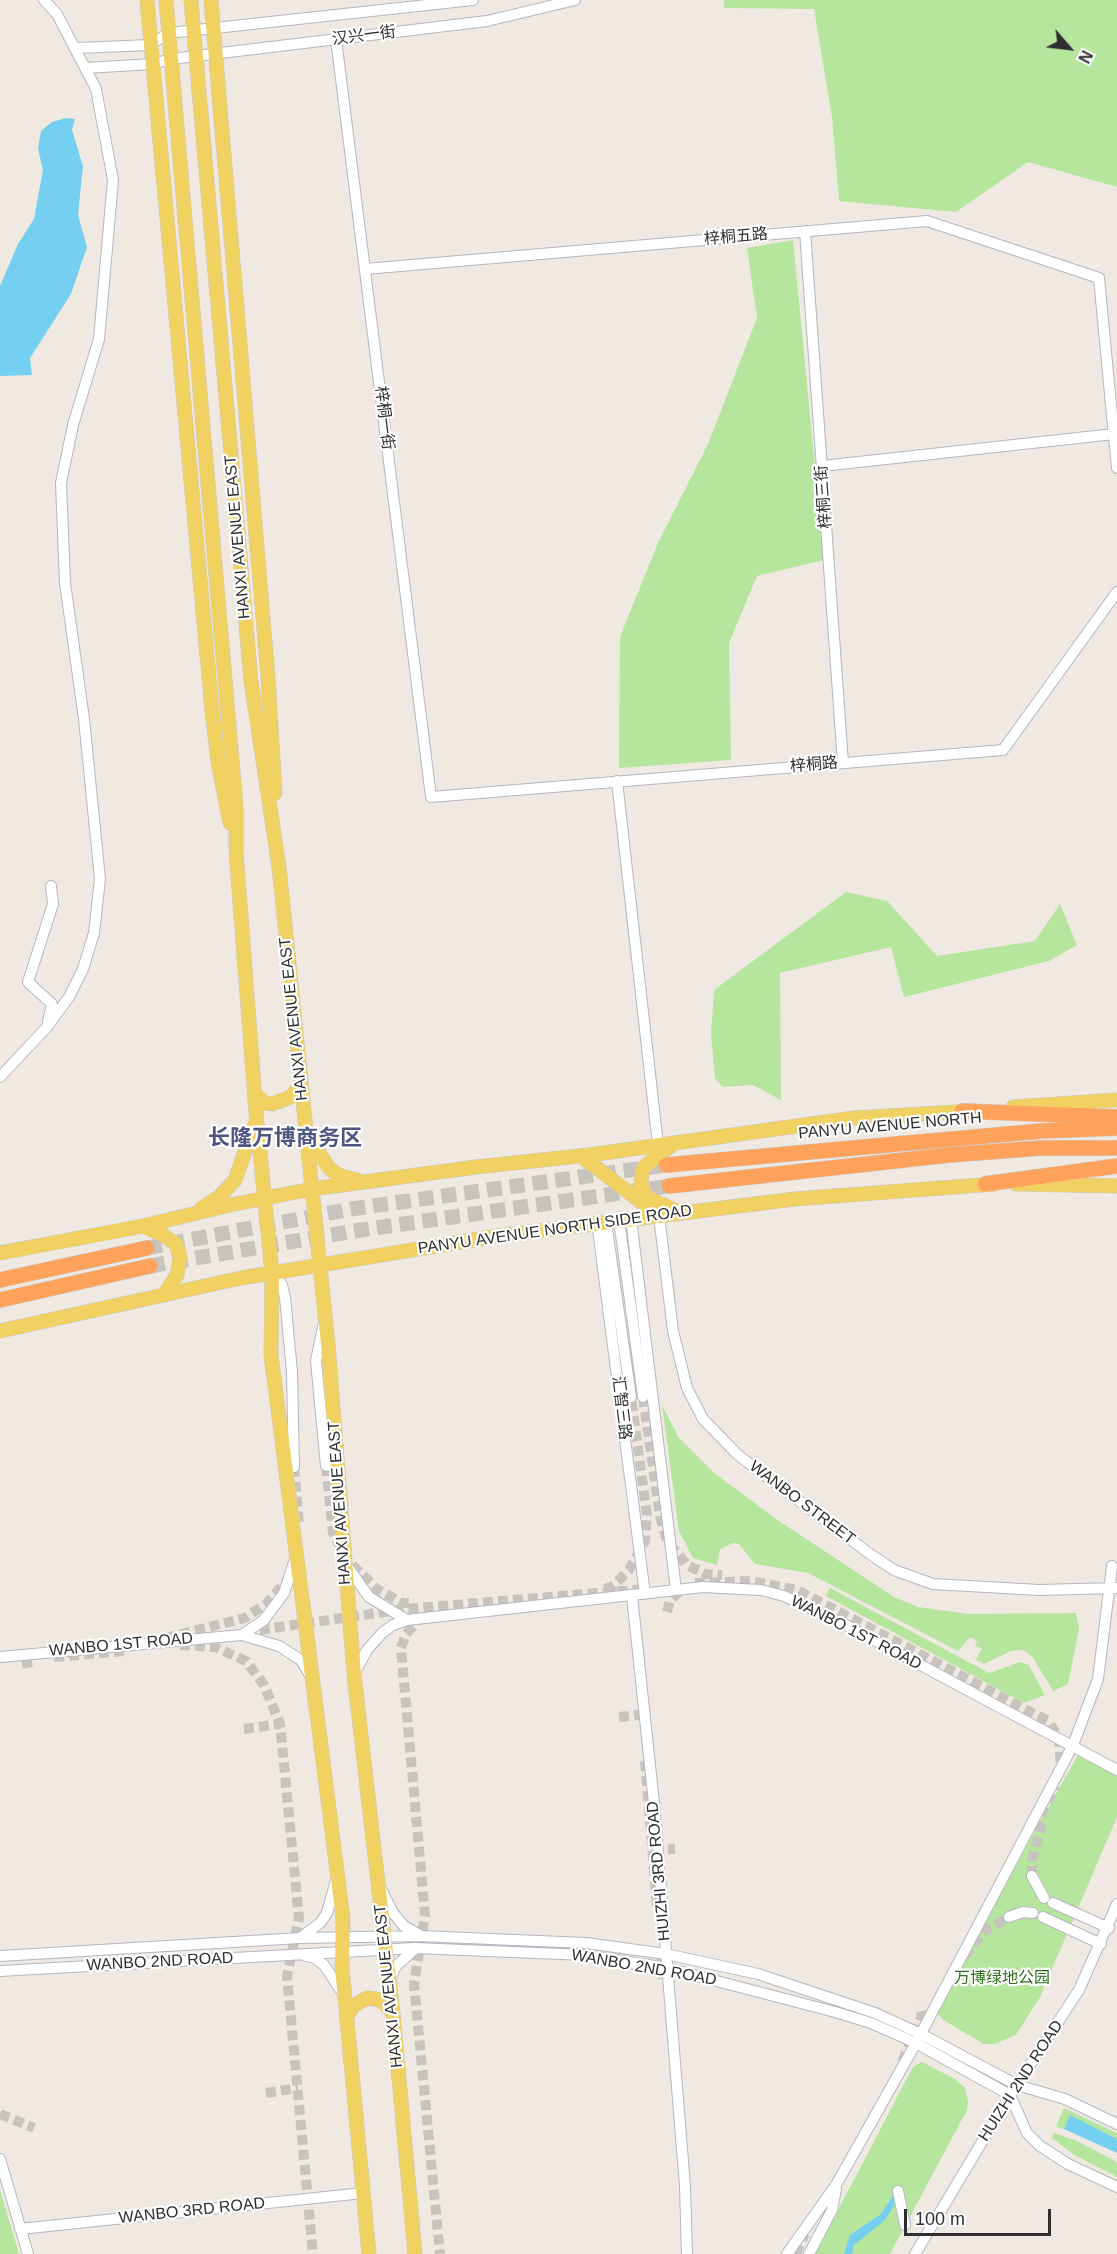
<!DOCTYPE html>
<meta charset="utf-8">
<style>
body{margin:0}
#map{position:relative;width:1117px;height:2254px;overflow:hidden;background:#efe9e1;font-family:Arial,sans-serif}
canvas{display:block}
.north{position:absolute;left:1039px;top:18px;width:60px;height:60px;-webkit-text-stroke:4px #fff;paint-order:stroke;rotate:118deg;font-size:16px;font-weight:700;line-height:24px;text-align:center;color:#2e2e2e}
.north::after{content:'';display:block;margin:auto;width:21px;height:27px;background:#2e2e2e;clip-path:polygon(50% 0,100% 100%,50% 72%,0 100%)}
.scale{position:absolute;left:904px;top:2209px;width:147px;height:27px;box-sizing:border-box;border:3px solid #2e2e2e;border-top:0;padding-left:8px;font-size:18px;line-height:21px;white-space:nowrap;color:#2e2e2e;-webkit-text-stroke:4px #fff;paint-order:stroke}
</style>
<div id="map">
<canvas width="1117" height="2254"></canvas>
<div class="north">N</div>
<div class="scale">100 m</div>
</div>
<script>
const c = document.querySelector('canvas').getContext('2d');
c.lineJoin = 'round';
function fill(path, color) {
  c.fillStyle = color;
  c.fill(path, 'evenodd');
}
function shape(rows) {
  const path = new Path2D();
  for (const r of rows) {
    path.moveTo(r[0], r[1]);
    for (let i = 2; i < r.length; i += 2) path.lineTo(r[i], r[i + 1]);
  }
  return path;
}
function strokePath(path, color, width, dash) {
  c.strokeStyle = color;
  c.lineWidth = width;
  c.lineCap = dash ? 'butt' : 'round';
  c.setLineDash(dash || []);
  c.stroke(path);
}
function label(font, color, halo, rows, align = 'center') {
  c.font = font + ' Arial,"Noto Sans SC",sans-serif';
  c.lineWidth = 4.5;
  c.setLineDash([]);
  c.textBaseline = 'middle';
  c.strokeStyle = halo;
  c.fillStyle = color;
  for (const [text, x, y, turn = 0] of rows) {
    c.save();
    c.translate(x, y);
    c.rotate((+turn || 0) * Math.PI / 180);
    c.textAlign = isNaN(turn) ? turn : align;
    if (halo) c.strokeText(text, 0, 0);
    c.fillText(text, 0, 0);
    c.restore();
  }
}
const green = shape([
 [724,0,1117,0,1117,187,1028,162,956,212,839,201,832,117,814,9,724,8],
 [793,240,824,560,757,576,729,643,731,760,619,768,620,637,658,543,708,444,757,318,747,248],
 [846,892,887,901,937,956,1035,941,1060,904,1077,945,1049,961,904,997,891,947,780,973,781,1100,753,1085,723,1087,715,1078,711,1035,714,990],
 [662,1405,679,1438,713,1472,776,1519,894,1597,918,1607,968,1614,1076,1613,1079,1629,1068,1684,1053,1691,1032,1656,1022,1650,1011,1651,984,1664,976,1660,982,1648,975,1646,977,1641,970,1637,958,1651,808,1573,755,1564,739,1544,733,1543,720,1549,717,1565,693,1558,679,1531],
 [830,1588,989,1673,1020,1662,1029,1665,1045,1695,1024,1703,826,1596],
 [1079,1753,1117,1774,1117,1817,1040,1997,1016,2035,995,2044,984,2044,945,2021,938,2014,937,2006],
 [922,2062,955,2079,965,2088,968,2101,967,2110,890,2254,815,2254,913,2067],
 [1064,2108,1117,2133,1117,2139,1070,2116,1064,2129,1056,2127],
 [1054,2133,1077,2141,1117,2162,1117,2177,1073,2154,1052,2138],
 [0,2190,19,2254,0,2254]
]);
const water = shape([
 [66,118,75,119,72,130,83,166,78,215,87,247,71,294,30,358,32,375,0,376,0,286,18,244,34,219,43,170,38,149,41,131,52,122],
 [1070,2115,1117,2139,1117,2153,1064,2129],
 [894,2194,897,2201,885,2220,854,2245,852,2254,844,2254,850,2235,881,2214]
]);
const minorTunnel = shape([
 [643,1397,660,1516,667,1541,687,1565,706,1574,722,1575],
 [326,1466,333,1533,346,1559,377,1589,402,1603,414,1603],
 [294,1467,299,1524],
 [695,1583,750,1581,797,1590,1048,1721,1059,1738,1061,1769],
 [605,1589,613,1586,629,1570,645,1541,647,1515,631,1397],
 [667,1612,670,1600,685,1587],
 [423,1615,406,1634,401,1648,425,1915,414,1984,440,2254],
 [245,1632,405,1609,644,1589],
 [166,1638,245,1618,267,1603,288,1579],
 [180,1645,215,1647,246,1661,264,1685,280,1724,299,1918,287,1976,313,2254],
 [54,1657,125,1651],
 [26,1658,28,1668],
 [619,1717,640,1715],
 [244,1729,280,1724],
 [645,1761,657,1907],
 [1034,1829,1055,1786],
 [653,1850,675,1849],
 [1032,1876,1032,1860,1042,1823],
 [661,1954,663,1984],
 [965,1957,983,1932,1009,1917],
 [902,2062,922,2016,920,2006],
 [266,2093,298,2088],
 [0,2114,34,2128],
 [796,2254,805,2234]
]);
const highwayTunnel = shape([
 [147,1248,351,1209,666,1165],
 [150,1266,354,1231,669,1186]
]);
const minor = shape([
 [336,39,431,797,1003,750,1117,592],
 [77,48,150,45,169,33,473,0],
 [86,68,152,64,171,59,487,21,575,0],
 [805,231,843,763],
 [365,269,927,221,1099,278,1117,468],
 [822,466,1114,434],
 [617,781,658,1145],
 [48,1021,52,1004,28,982,53,904,51,886],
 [0,1077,47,1027,69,997,83,969,94,933,100,879,84,719,65,583,61,483,73,425,99,339,113,180,96,89,57,14,44,0],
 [659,1216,673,1331,687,1388,703,1419,738,1455,870,1554,894,1570,933,1584,1039,1590,1117,1588],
 [631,1219,676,1590],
 [619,1220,643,1397],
 [597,1222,645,1594],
 [606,1222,631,1397],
 [272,1273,282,1285,285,1297,292,1372,294,1467],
 [324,1322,316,1361,326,1466],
 [347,1566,369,1597,407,1620],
 [632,1596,654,1803,685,2186,687,2254],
 [242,1635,264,1620,284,1593,296,1556],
 [0,1657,242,1635,279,1646,301,1660,311,1677],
 [354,1674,367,1650,382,1633,393,1625,407,1620,703,1587,761,1590,784,1596,842,1623,1117,1770],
 [1032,1876,1044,1898],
 [382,1891,393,1913,404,1926,420,1935],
 [1053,1903,1109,1928],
 [1009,1917,1023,1912,1033,1913],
 [1043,1917,1101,1944],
 [300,1938,320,1923,327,1913,336,1880],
 [0,1956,300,1938,420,1936,586,1943,666,1954,758,1974,875,2013,921,2034,1017,2085,1065,2099,1117,2124],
 [306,1956,315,1958,324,1965,344,1995],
 [0,1971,415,1948,585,1955,667,1968,835,2012,871,2023,916,2043,1010,2095,1027,2133,1040,2146,1068,2164,1117,2187],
 [390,1980,396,1966,415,1949],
 [0,2159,28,2254],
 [898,2191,905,2225],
 [20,2229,363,2193],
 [787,2254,836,2185,916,2043,1073,1745,1098,1679,1112,1566],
 [809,2254,832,2210,836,2189],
 [915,2254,1010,2095,1079,1990,1117,1904]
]);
const major = shape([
 [147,0,212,710,218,762,230,823],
 [166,0,236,806,236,851,256,1112,272,1273,271,1355,343,1918,342,1967,369,2254],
 [191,0,251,681,279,867,328,1344,354,1674,393,2013,415,2254],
 [211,0,268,677,275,793],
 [256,1095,265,1103,272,1104,291,1097,301,1085],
 [1013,1107,1117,1100],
 [309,1137,329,1168,338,1175,357,1180],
 [673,1144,645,1166,642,1172,641,1185,648,1198,679,1212],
 [581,1156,653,1211],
 [1016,1184,1117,1186],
 [202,1208,219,1197,235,1180,254,1126],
 [143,1226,163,1235,176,1244,180,1257,177,1275,164,1295],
 [0,1253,143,1226,230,1205,312,1189,476,1167,589,1155,854,1118,973,1111],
 [0,1331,241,1278,498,1236,795,1199,994,1184],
 [347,2017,353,2006,367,1998,381,2000,393,2013]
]);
const highway = shape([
 [962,1111,1117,1117],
 [666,1165,1041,1131,1117,1128],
 [985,1184,1117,1166],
 [669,1186,949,1155,1041,1148,1117,1148],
 [0,1280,147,1248],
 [0,1300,150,1266]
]);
const streetNames = [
 ["汉兴一街",364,36,-7],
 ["梓桐五路",736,237,-5],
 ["梓桐一街",384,418,83],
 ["梓桐三街",824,497,-94],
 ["HANXI AVENUE EAST",238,537,-95],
 ["梓桐路",814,765,-5],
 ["HANXI AVENUE EAST",294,1019,-96],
 ["PANYU AVENUE NORTH",890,1126,-5],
 ["PANYU AVENUE NORTH SIDE ROAD",555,1230,-8],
 ["汇智三路",621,1408,83],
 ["HANXI AVENUE EAST",340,1503,-94],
 ["WANBO STREET",802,1503,37],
 ["WANBO 1ST ROAD",856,1633,27],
 ["WANBO 1ST ROAD",121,1645,-5],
 ["HUIZHI 3RD ROAD",659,1871,-95],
 ["WANBO 2ND ROAD",160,1962,-3],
 ["WANBO 2ND ROAD",644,1968,10],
 ["HANXI AVENUE EAST",389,1986,-96],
 ["HUIZHI 2ND ROAD",1021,2081,-57],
 ["WANBO 3RD ROAD",192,2211,-6]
];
const parkNames = [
 ["万博绿地公园",1002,1979]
];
const districtNames = [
 ["长隆万博商务区",285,1139]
];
fill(green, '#b6e59e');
fill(water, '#75cff0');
strokePath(minorTunnel, '#c8c4bd', 10, [10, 5]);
strokePath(highwayTunnel, '#c8c4bd', 15, [15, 8]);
strokePath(minor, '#b4b7c1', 12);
strokePath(major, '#c9c9c9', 15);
strokePath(highway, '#c9c9c9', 16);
strokePath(minor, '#fff', 10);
strokePath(major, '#f2d163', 14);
strokePath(highway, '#ffa35c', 15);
label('16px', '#2e2e2e', '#fff', streetNames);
label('16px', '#2c6e1b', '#fff', parkNames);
label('bold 22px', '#4d5680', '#fff', districtNames);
</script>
